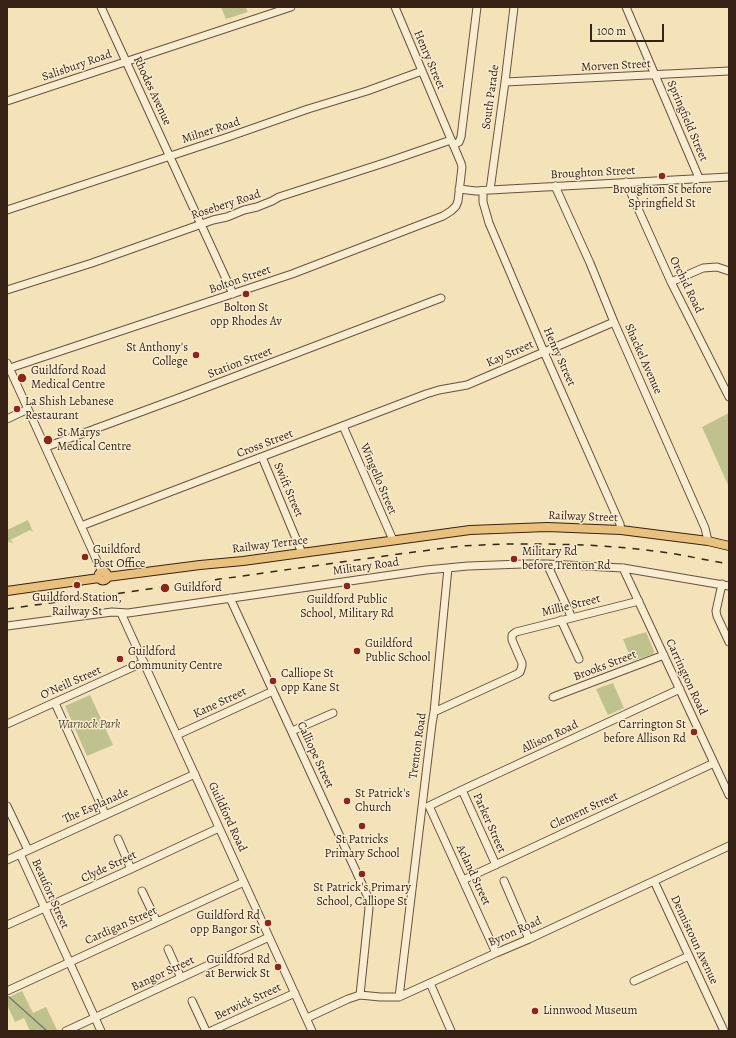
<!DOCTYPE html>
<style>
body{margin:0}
#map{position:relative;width:736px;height:1038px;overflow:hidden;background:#f4e2b8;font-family:Alegreya,serif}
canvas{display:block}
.frame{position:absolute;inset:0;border:8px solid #382216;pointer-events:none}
.scale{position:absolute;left:590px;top:24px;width:74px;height:18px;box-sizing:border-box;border:2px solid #382216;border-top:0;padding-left:5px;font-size:12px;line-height:14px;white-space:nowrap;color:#382216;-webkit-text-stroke:3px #f8ecd1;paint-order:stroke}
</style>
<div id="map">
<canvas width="736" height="1038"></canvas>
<div class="frame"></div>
<div class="scale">100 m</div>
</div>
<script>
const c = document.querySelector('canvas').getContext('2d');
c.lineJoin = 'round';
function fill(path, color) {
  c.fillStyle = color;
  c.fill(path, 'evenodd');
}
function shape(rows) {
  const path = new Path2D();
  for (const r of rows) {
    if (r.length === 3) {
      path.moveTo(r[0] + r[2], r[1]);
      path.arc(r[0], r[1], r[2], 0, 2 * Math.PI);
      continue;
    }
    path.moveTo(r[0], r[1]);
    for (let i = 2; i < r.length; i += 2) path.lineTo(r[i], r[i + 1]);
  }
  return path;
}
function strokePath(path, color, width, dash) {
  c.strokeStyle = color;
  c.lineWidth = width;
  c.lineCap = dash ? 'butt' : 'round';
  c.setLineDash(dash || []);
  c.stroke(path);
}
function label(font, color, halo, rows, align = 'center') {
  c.font = font + ' Alegreya,serif';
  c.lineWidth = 3;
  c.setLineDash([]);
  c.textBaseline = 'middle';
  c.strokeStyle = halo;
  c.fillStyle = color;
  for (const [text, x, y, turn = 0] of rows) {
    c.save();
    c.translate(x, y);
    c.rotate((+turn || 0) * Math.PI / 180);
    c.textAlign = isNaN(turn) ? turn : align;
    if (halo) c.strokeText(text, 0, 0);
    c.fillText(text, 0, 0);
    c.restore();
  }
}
const green = shape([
 [221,7,245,7,248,12,226,19],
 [729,413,729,487,702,427],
 [28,520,33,532,30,530,10,540,13,542,12,543,7,541,7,530],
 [646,632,654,651,653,654,632,661,623,639],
 [613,683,624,708,608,715,596,689],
 [90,695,113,745,87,756,65,706],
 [22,991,33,1013,46,1007,57,1030,54,1031,30,1031,24,1018,15,1022,7,1005,7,998]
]);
const stream = shape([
 [9,997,47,1031]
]);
const minor = shape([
 [101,7,233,294],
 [626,7,699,178],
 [505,82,729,71],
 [7,101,291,7],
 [453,145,459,142,461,137,477,7],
 [626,182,671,282,729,397],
 [555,186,590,263,614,322,705,528,708,541],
 [459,189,476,191,490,190,729,177],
 [490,190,505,82,514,7],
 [483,191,483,202,489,223,544,352,620,524,621,530],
 [7,210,228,137,308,109,367,91,422,71],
 [671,282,703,268,717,267,729,271],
 [7,290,92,263,213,220,227,217,244,210,257,207,272,201,279,197,387,162,451,140],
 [7,363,102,572],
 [10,368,292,274,443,216,451,211,456,206,458,201,462,167,461,163,395,7],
 [7,419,28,409],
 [343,426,393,540],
 [46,447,184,396,441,298],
 [262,457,302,553],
 [81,526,426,394,439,390,467,385,614,322],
 [547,564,572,618],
 [623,568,729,795],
 [722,584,716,611,717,616,729,642],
 [230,598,367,895,369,908,360,995],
 [121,613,312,1031],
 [561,620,579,659],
 [7,626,112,612,128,613,426,570,468,566,523,564,547,564,623,568,729,586],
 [553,697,664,655],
 [55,703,105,814],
 [434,712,517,674,520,672,522,666,522,663,512,640,512,635,516,632,639,601],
 [7,724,144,662],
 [292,731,333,713],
 [177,735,273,691],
 [462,790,496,865],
 [7,806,28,850],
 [429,806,462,790,680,689],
 [429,806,496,953],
 [118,839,131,869],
 [20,854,101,1031],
 [7,860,195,774],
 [463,880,714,763],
 [504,881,529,939],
 [654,881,724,1031],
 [142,891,157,922],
 [7,925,131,869,219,828],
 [168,949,181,978],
 [634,981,689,956],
 [430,983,451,1031],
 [7,991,244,882],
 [399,997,432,724,434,712,448,568],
 [192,1001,206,1031],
 [307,1018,348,999,360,995,380,997,399,997,496,953,529,939,729,846],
 [66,1031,269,937],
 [211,1031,295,993]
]);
const major = shape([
 [103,576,4.5],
 [107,577,200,565,243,561,470,530,547,527,621,530,708,541,729,546],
 [7,591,99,578]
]);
const rail = shape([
 [7,609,399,554,461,546,503,544,546,544,587,545,629,548,670,553,729,564]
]);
const markers = [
 [662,176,4,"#8f2418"],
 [246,294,4,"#8f2418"],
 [196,355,4,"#8f2418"],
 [22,378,5,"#8f2418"],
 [17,409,4,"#8f2418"],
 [48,440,5,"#8f2418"],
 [85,557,4,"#8f2418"],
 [514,559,4,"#8f2418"],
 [77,585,4,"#8f2418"],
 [347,586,4,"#8f2418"],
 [165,588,5,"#8f2418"],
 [357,651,4,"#8f2418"],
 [120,659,4,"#8f2418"],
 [273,681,4,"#8f2418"],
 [694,732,4,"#8f2418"],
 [347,801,4,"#8f2418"],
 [362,826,4,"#8f2418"],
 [362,874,4,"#8f2418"],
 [268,923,4,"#8f2418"],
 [278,967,4,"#8f2418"],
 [535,1011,4,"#8f2418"]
];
const streetNames = [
 ["Henry Street",429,60,67],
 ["Salisbury Road",77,66,-19],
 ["Morven Street",616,66,-3],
 ["Rhodes Avenue",152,91,65],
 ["South Parade",491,97,-82],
 ["Springfield Street",687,121,67],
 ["Milner Road",211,131,-18],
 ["Broughton Street",593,173,-3],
 ["Rosebery Road",226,205,-18],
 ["Bolton Street",240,280,-19],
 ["Orchid Road",686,285,64],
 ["Kay Street",510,354,-24],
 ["Henry Street",559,357,66],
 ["Shackel Avenue",643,359,66],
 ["Station Street",240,363,-21],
 ["Cross Street",265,444,-21],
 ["Wingello Street",378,479,67],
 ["Swift Street",288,490,67],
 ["Railway Street",583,517,2],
 ["Railway Terrace",270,545,-7],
 ["Military Road",366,567,-8],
 ["Millie Street",571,606,-14],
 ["Brooks Street",605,666,-21],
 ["Carrington Road",686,677,65],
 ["O'Neill Street",71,683,-24],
 ["Kane Street",220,703,-25],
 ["Allison Road",550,737,-25],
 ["Trenton Road",418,746,-82],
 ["Calliope Street",315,755,65],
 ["The Esplanade",96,806,-24],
 ["Clement Street",584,811,-25],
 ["Guildford Road",227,817,65],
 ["Parker Street",489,823,66],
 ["Clyde Street",109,867,-25],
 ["Acland Street",473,875,65],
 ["Beaufort Street",50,894,66],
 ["Cardigan Street",121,926,-24],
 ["Byron Road",515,932,-24],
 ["Dennistoun Avenue",694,940,65],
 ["Bangor Street",163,974,-25],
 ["Berwick Street",248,1002,-25]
];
const poiNames = [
 ["Broughton St before",662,190,"center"],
 ["Springfield St",662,204,"center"],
 ["Bolton St",246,308,"center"],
 ["opp Rhodes Av",246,322,"center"],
 ["St Anthony's",188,348,"right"],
 ["College",188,362,"right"],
 ["Guildford Road",31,371],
 ["Medical Centre",31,385],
 ["La Shish Lebanese",25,402],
 ["Restaurant",25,416],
 ["St Marys",57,433],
 ["Medical Centre",57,447],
 ["Guildford",93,550],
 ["Post Office",93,564],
 ["Military Rd",522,552],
 ["before Trenton Rd",522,566],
 ["Guildford",174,588],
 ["Guildford Station,",77,598,"center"],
 ["Railway St",77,612,"center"],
 ["Guildford Public",347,600,"center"],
 ["School, Military Rd",347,614,"center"],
 ["Guildford",365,644],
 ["Public School",365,658],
 ["Guildford",128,652],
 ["Community Centre",128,666],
 ["Calliope St",281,674],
 ["opp Kane St",281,688],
 ["Carrington St",686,725,"right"],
 ["before Allison Rd",686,739,"right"],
 ["St Patrick's",355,794],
 ["Church",355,808],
 ["St Patricks",362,840,"center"],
 ["Primary School",362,854,"center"],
 ["St Patrick's Primary",362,888,"center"],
 ["School, Calliope St",362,902,"center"],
 ["Guildford Rd",260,916,"right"],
 ["opp Bangor St",260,930,"right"],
 ["Guildford Rd",270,960,"right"],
 ["at Berwick St",270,974,"right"],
 ["Linnwood Museum",543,1011]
];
const parkNames = [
 ["Warnock Park",89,725]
];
fill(green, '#bfc28d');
strokePath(stream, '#767e78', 1.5);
strokePath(minor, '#67523e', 9);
strokePath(major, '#382216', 10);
strokePath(minor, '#f8ecd1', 7);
strokePath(major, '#eac17c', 8);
strokePath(rail, '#382216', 1.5, [7, 7]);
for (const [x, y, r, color] of markers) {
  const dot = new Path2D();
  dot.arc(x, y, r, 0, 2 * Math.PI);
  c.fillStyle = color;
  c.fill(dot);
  strokePath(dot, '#f8ecd1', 1.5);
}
label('12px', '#382216', '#f8ecd1', streetNames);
label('12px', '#382216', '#f8ecd1', poiNames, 'left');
label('italic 12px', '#5a4a34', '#f8ecd1', parkNames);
</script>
